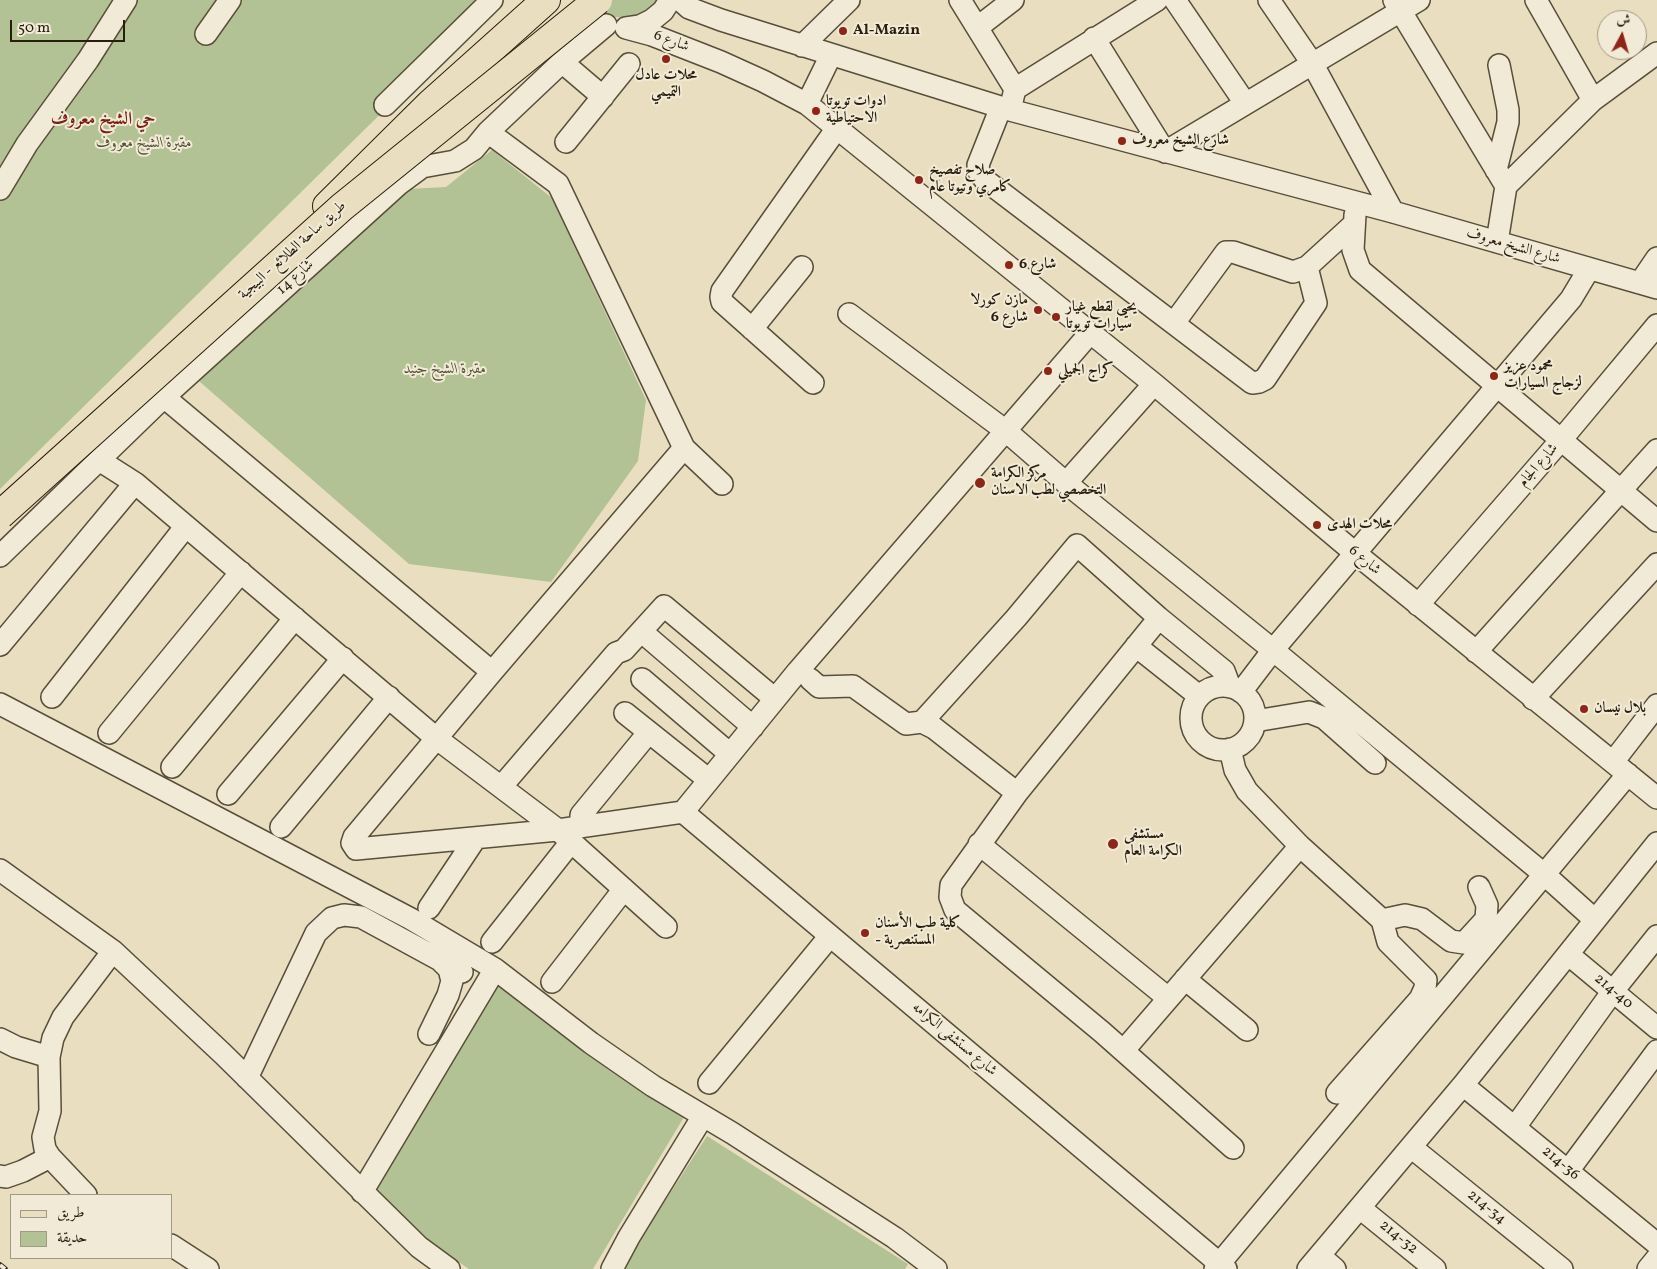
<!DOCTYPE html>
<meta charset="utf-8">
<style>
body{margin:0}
#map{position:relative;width:1657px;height:1269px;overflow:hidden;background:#e9dfc0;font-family:Vollkorn,Amiri,serif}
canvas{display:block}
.legend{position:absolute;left:10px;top:1194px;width:162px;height:65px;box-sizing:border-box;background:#f1ead6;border:1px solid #a19886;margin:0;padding:6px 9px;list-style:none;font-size:15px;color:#291d0d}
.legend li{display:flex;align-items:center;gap:10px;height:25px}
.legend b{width:25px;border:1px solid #a19886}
.north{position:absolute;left:1597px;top:10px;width:50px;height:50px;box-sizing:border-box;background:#f1ead6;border:1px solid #a19886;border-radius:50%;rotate:6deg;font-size:14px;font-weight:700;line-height:20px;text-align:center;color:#291d0d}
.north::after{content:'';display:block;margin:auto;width:18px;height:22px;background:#8f2418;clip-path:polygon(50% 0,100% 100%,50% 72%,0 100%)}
.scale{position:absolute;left:10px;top:20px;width:115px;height:22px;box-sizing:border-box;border:2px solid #291d0d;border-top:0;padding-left:6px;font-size:15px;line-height:18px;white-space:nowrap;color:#291d0d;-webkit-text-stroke:4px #f1ead6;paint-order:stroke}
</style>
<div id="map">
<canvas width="1657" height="1269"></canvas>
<ul class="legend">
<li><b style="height:6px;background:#e9dfc0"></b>طريق</li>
<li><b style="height:14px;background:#b3c295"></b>حديقة</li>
</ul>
<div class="north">ش</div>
<div class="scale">50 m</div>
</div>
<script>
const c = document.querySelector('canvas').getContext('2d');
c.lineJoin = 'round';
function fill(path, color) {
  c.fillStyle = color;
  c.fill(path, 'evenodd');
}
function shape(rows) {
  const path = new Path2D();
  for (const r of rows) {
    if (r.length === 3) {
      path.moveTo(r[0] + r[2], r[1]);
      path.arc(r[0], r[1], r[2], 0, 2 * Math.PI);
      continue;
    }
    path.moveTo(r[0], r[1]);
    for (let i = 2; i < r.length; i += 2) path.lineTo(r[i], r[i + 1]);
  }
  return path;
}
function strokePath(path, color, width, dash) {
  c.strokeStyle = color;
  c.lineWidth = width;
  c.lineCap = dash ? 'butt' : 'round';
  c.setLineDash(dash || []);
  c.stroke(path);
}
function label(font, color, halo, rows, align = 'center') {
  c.font = font + ' Vollkorn,Amiri,serif';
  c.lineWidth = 4;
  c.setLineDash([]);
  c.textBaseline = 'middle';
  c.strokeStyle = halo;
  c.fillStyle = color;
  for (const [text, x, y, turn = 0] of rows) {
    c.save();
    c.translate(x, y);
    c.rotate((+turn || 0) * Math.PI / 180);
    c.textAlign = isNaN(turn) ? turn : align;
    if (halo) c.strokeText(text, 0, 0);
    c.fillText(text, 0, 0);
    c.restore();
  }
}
const green = shape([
 [0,0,496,0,0,489],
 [591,0,658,0,651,9,640,15,627,18,614,17,601,11],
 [492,150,552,198,646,400,638,461,551,582,409,564,192,375,388,190,446,187],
 [499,981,684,1117,593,1269,469,1269,432,1244,371,1191],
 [707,1136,908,1264,905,1269,621,1269]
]);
const minor = shape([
 [680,0,689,8,721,20,1010,110,1393,212,1657,288],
 [960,0,1015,89],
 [1175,0,1245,103],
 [1269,0,1312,63,1393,212],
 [1394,0,1506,186],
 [1536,0,1593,100],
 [978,27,1013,0],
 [626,28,652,35,721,62,763,81,807,104,1154,384,1355,553,1657,798],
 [626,28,640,26,652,20,663,11,670,0],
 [206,34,230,0],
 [1094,38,1165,152,1419,0],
 [802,46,849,0],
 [562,62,603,97],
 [807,104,831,55],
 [385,105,492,0],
 [1001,107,978,165,979,172,985,180,1252,383,1259,382,1265,379,1316,303,1307,267,1353,225],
 [1010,110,1015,89,1157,0],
 [488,132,558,184,684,448,722,484],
 [566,142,629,64],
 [1496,170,1508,122,1508,110,1499,65],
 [0,189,27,144,88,60,126,0],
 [1355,215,1353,250,1360,270,1657,521],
 [1497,242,1506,186,1593,100,1657,53],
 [1640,283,1657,258],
 [849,314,1006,431,1066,483,1273,650,1545,875,1595,920],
 [1174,323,1226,252,1233,252,1293,272,1307,267],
 [752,329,802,267],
 [813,383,722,302,721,297,722,291,837,128],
 [164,397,492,672],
 [684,448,492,672,354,837,352,843,356,849,558,830,683,812,798,671,1091,332],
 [99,460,135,483,436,738,558,830,666,927],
 [1066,483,1154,384],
 [0,556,164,397,399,184,422,167,455,161,474,149,488,132,562,62,606,25],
 [1418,605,1561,440,1657,325],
 [642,632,753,727],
 [0,645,135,483],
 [1136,646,1199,696],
 [1476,652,1657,450],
 [642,679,730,754],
 [810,679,819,687,853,686,906,724,922,722,934,728,1017,793,1159,618],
 [1223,718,32],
 [1241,692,1273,650,1571,299,1589,269],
 [52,697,186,526],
 [1533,699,1657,564],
 [0,704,411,919,495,969,591,1043,653,1086,732,1133,895,1238,936,1269],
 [625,713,709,780],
 [1255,721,1309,712,1324,718,1375,763],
 [922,722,1016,618,1077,545,1159,618,1224,671,1230,687],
 [109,733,241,572],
 [1230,749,1235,770,1247,791,1300,846,1382,920,1388,942,1426,980,1425,988,1420,999,1337,1093],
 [1613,762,1657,705],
 [172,767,295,618],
 [501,787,616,653,624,650,664,606,775,699],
 [1017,793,951,885,950,897,955,910,1102,1032,1233,1148],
 [228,794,343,658],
 [683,812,1226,1269],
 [281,827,389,697],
 [581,827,581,815,649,732],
 [979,844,1168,998],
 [0,870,113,951,223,1054,419,1247,449,1269],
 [429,908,475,839],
 [1382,920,1405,915,1422,919,1451,941,1464,943,1486,919,1487,905,1479,887],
 [492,942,571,842],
 [1569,955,1657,1028],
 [1185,979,1247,1030],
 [552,982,624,889],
 [429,1034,448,995,452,981,449,969,439,959],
 [0,1039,16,1047,49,1057],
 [1124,1050,1300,846],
 [247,1078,316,933,332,918,344,915,361,917,462,972],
 [709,1083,830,936],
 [1463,1085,1657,1244],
 [1515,1127,1613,991,1657,936],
 [1411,1147,1562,1269],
 [1568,1171,1657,1051],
 [0,1176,6,1177,23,1171,50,1157],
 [362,1192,495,969],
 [86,1195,50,1157,45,1149,43,1137,50,1111,49,1057,53,1038,63,1017,113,951],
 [1360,1208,1435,1269],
 [171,1245,208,1269],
 [1320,1256,1335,1269],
 [612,1269,629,1237,703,1116],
 [1215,1269,1628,774],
 [1308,1269,1463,1085,1657,843],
 [1648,1269,1657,1258]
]);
const major = shape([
 [327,206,430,104,546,0]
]);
const rail = shape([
 [0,1265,5,1269]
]);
const majorBridge = shape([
 [0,515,342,207,598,0]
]);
const markers = [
 [843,31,5,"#8f2418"],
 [666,59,5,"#8f2418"],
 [816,111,5,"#8f2418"],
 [1122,141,5,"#8f2418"],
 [919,180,5,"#8f2418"],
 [1009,265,5,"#8f2418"],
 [1038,310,5,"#8f2418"],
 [1056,317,5,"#8f2418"],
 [1048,371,5,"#8f2418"],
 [1494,376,5,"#8f2418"],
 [980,483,6,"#8f2418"],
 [1317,525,5,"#8f2418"],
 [1584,709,5,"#8f2418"],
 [1113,844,6,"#8f2418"],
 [865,933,5,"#8f2418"]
];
const poiNames = [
 ["Al-Mazin",853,31],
 ["محلات عادل",666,76,"center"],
 ["التميمي",666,93,"center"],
 ["ادوات تويوتا",826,102],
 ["الاحتياطية",826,119],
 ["شارع الشيخ معروف",1132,141],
 ["صلاح تفصيخ",929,171],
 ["كامري وتيوتا عام",929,188],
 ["شارع 6",1019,265],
 ["مازن كورلا",1028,301,"right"],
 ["شارع 6",1028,318,"right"],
 ["يحيى لقطع غيار",1066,308],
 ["سيارات تويوتا",1066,325],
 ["محمود عزيز",1504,367],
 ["لزجاج السيارات",1504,384],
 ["كراج الجميلي",1058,371],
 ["مركز الكرامة",991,474],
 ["التخصصي لطب الاسنان",991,491],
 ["محلات الهدى",1327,525],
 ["بلال نيسان",1594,709],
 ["مستشفى",1124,835],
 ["الكرامة العام",1124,852],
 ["كلية طب الأسنان",875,924],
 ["- المستنصرية",875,941]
];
const streetNames = [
 ["شارع 6",671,42,21],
 ["شارع الشيخ معروف",1513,247,16],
 ["طريق ساحة الطلائع - البيجية",293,251,-42],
 ["شارع 14",296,278,-42],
 ["شارع الجام",1539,466,-49],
 ["شارع 6",1364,561,40],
 ["214-40",1613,992,40],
 ["شارع مستشفى الكرامه",954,1040,40],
 ["214-36",1560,1164,40],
 ["214-34",1486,1208,39],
 ["214-32",1398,1238,39]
];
const parkNames = [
 ["مقبرة الشيخ معروف",144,144],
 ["مقبرة الشيخ جنيد",445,370]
];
const quarterNames = [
 ["حي الشيخ معروف",103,121]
];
fill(green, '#b3c295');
strokePath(minor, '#594e3a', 24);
strokePath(major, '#291d0d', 30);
strokePath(minor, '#f1ead6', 21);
strokePath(major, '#e9dfc0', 28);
strokePath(rail, '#291d0d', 5.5);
strokePath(rail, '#f1ead6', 4, [11]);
strokePath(majorBridge, '#291d0d', 30, []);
strokePath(majorBridge, '#e9dfc0', 28);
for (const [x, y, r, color] of markers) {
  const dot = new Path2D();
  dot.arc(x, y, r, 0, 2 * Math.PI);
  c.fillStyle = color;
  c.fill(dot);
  strokePath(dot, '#f1ead6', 2);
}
label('bold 15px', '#291d0d', '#f1ead6', poiNames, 'left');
label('15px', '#291d0d', '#f1ead6', streetNames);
label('italic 15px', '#524f36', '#f1ead6', parkNames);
label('bold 18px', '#7a1f14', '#f1ead6', quarterNames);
</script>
